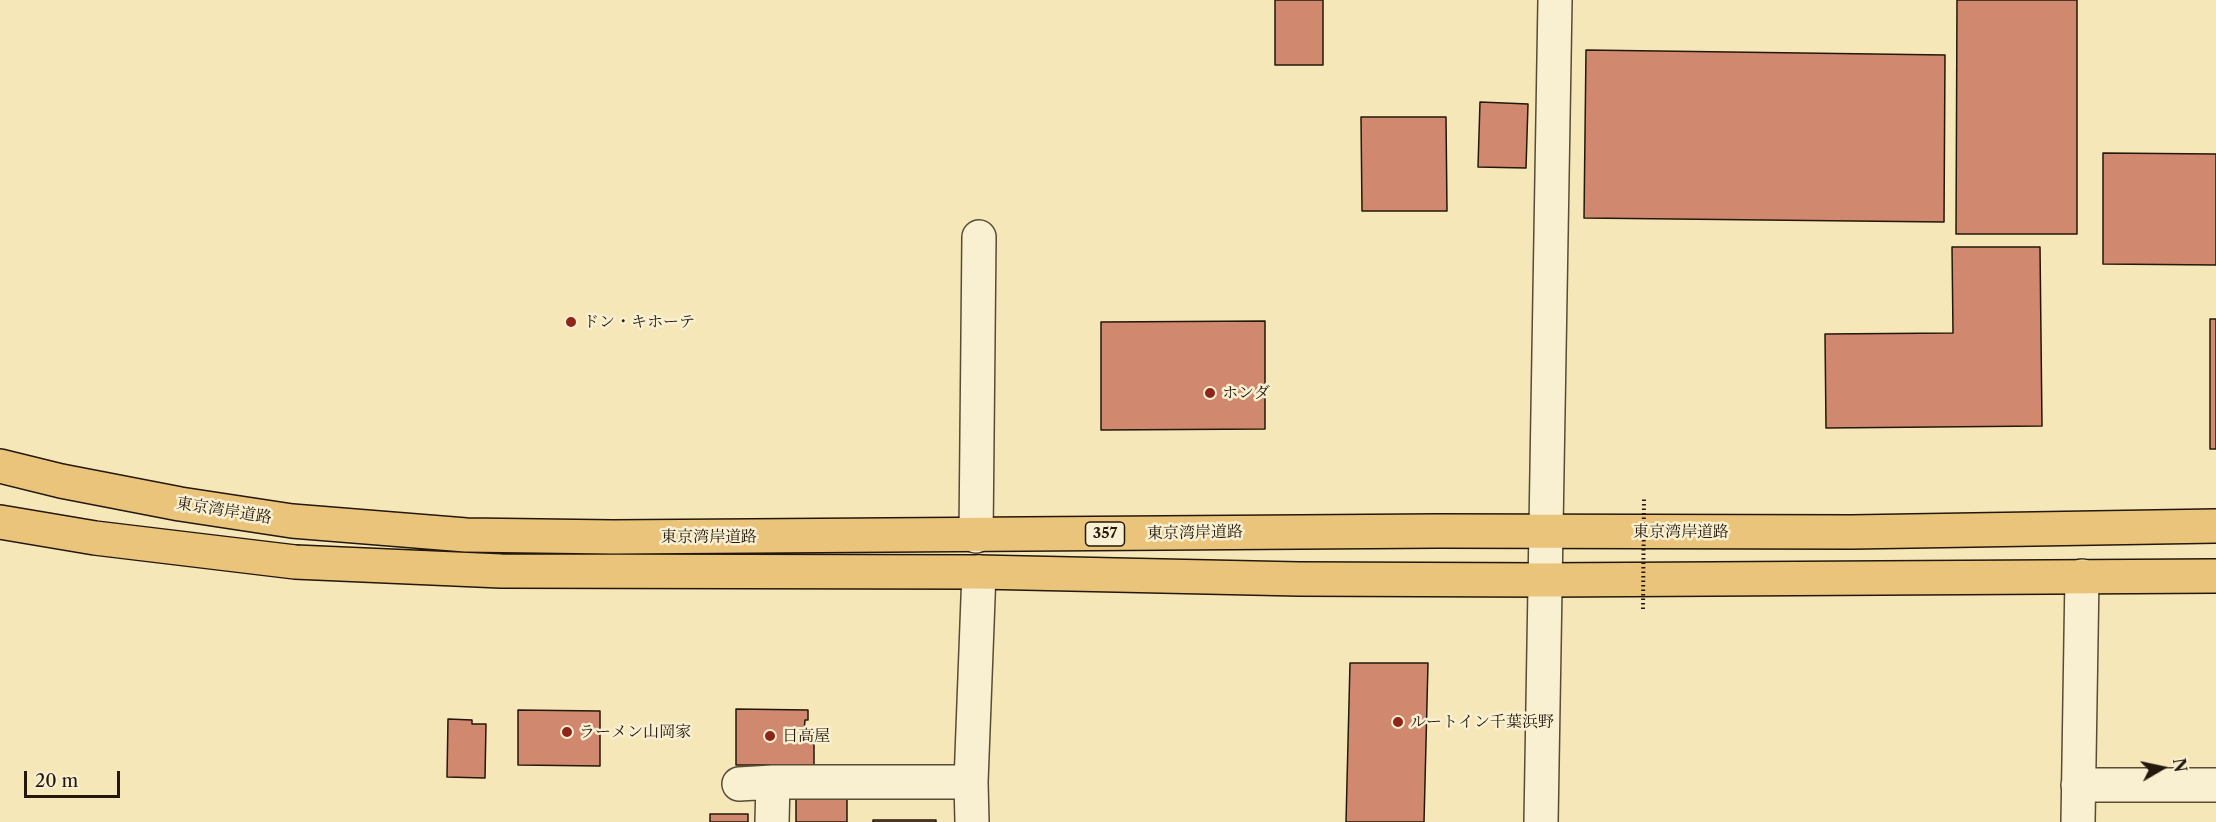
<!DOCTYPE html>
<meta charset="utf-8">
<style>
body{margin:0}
#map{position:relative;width:2216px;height:822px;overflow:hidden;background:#f6e7b8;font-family:"Libre Caslon Text",serif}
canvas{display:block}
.north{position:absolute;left:2132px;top:738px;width:60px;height:60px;-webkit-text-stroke:4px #f9efd1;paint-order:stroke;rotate:81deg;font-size:16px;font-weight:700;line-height:24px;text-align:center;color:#23180b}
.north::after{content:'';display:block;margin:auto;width:21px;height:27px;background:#23180b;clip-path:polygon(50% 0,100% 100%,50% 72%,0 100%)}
.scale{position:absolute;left:24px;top:771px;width:96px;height:27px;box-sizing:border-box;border:3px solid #23180b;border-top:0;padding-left:8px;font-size:18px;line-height:21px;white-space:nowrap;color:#23180b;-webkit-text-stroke:4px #f9efd1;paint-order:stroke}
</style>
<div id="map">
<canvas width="2216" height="822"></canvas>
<div class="north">N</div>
<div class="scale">20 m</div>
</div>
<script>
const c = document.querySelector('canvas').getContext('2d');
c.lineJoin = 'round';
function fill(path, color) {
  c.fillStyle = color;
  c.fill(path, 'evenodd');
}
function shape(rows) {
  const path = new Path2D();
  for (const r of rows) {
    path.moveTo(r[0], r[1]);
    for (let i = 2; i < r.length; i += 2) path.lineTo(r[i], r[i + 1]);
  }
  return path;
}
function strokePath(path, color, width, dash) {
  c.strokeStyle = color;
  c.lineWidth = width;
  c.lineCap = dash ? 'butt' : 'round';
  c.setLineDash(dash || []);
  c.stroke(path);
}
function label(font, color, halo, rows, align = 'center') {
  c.font = font + ' "Libre Caslon Text","Noto Serif JP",serif';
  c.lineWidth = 5;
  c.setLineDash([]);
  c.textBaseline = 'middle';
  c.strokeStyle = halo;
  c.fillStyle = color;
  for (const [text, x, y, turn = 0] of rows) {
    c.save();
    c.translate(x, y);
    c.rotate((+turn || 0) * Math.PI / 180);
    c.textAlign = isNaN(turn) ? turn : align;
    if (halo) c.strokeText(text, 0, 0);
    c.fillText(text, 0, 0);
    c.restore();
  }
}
const building = shape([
 [1275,0,1323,0,1323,65,1275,65,1275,0],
 [1957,0,2077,0,2077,234,1956,234,1957,0],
 [1586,50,1945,55,1944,222,1584,218,1586,50],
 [1480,102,1528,104,1526,168,1478,167,1480,102],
 [1361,117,1446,117,1447,211,1362,211,1361,117],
 [2103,153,2216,154,2216,265,2103,264,2103,153],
 [1952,247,2040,247,2042,426,1826,428,1825,334,1953,333,1952,247],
 [2210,319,2216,319,2216,449,2210,449,2210,319],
 [1265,321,1265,429,1101,430,1101,322,1265,321],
 [1350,663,1428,663,1424,822,1346,822,1350,663],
 [736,709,808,710,808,720,805,720,804,732,814,732,814,765,736,765,736,709],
 [518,710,600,711,600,766,518,765,518,710],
 [448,719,472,720,472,724,486,724,485,778,447,777,448,719],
 [796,799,847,799,847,822,796,822,796,799],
 [710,814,748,814,748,822,710,822,710,814],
 [873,820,936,820,936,822,873,822,873,820]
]);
const minor = shape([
 [976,536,979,237],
 [739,784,773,782,971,782],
 [2078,785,2216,785],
 [772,822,773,782],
 [972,822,971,782,979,572],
 [1541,822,1555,0],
 [2078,822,2082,576]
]);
const highway = shape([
 [0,466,61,481,180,504,292,521,466,535,613,537,1438,531,1852,532,2216,526],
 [0,522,95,538,295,562,501,571,979,572,1299,579,1545,580,2216,576]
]);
const pathBridge = shape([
 [1643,609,1644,497]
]);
const markers = [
 [571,322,6,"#8f2418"],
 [1210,393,6,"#8f2418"],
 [1398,722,6,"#8f2418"],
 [567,732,6,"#8f2418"],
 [770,736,6,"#8f2418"]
];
const shields = [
 [1105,534,39]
];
const shieldNames = [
 ["357",1105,534]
];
const poiNames = [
 ["ドン・キホーテ",583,322],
 ["ホンダ",1222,393],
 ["ルートイン千葉浜野",1410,722],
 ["ラーメン山岡家",579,732],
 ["日高屋",782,736]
];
const streetNames = [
 ["東京湾岸道路",224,511,9],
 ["東京湾岸道路",1681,532],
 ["東京湾岸道路",1195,533,-1],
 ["東京湾岸道路",709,537]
];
fill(building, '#d0886e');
strokePath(building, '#23180b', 1.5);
strokePath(minor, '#584c36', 36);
strokePath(highway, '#23180b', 36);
strokePath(minor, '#f9efd1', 33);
strokePath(highway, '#ebc47c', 33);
strokePath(pathBridge, '#23180b', 4, [1.5, 3]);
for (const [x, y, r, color] of markers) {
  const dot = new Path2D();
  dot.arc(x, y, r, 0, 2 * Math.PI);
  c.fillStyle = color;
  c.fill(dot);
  strokePath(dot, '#f9efd1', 2);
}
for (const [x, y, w] of shields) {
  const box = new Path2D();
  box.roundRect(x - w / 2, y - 12, w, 24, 4.5);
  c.fillStyle = '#f9efd1';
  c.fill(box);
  strokePath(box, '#23180b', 1.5);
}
label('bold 15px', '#23180b', null, shieldNames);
label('16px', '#23180b', '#f9efd1', poiNames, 'left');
label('16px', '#23180b', '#f9efd1', streetNames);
</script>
